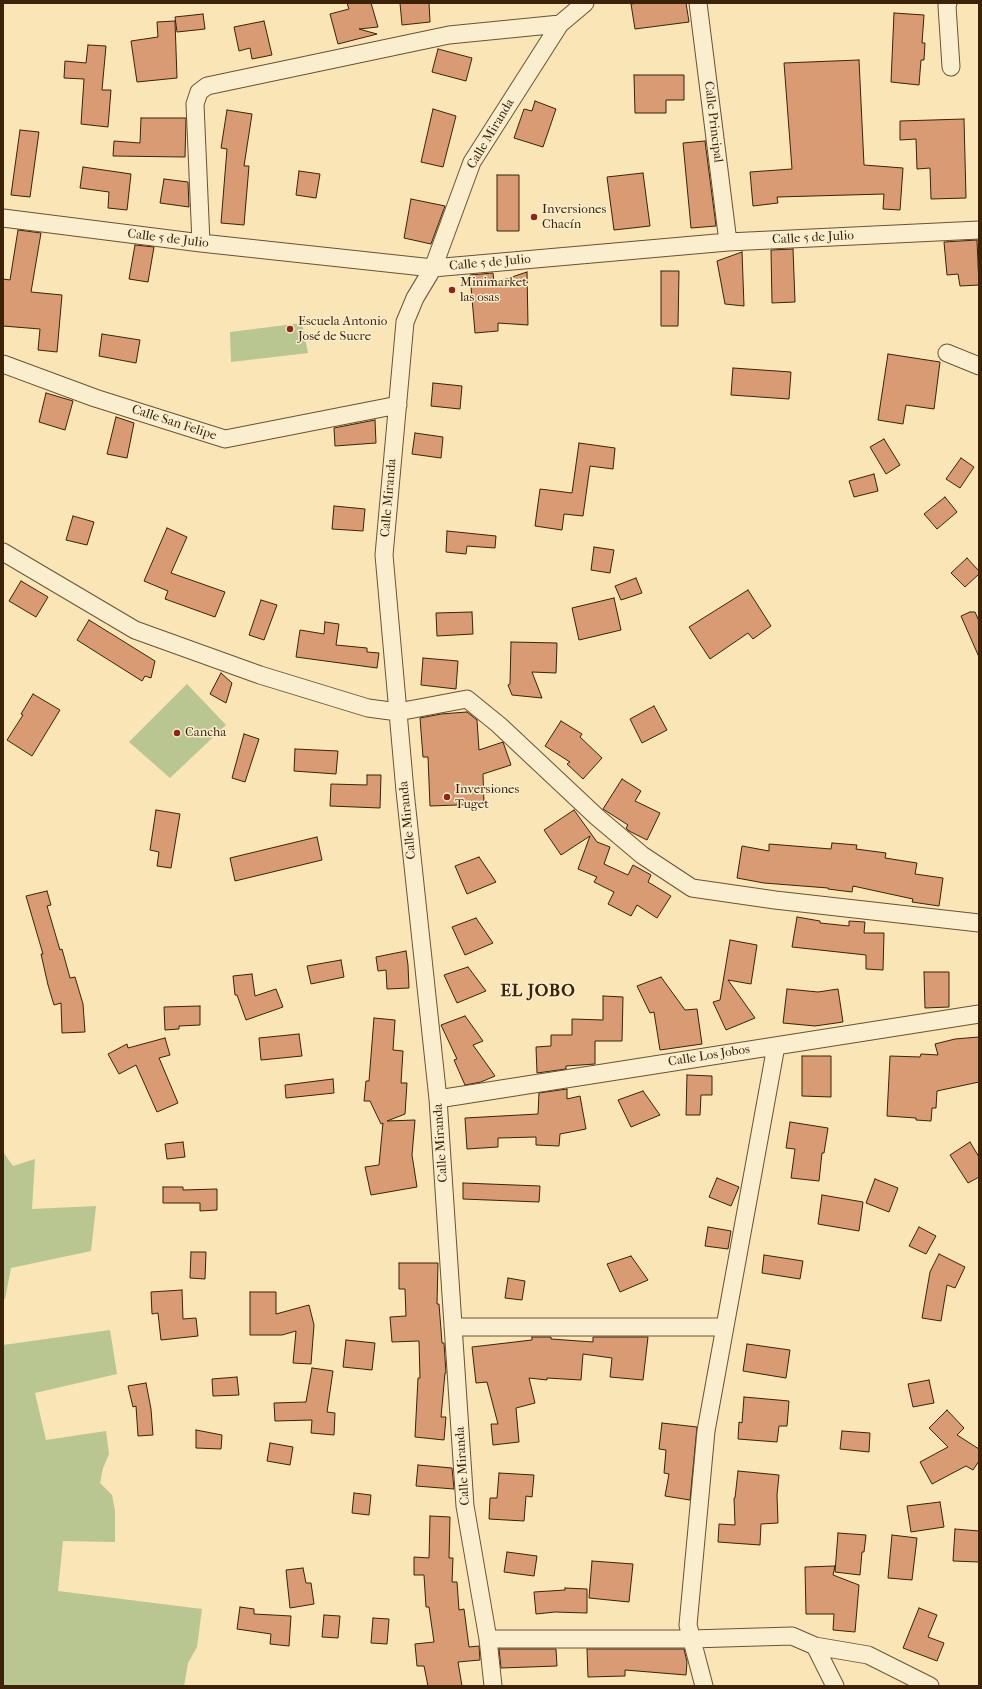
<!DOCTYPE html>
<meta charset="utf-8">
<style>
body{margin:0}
#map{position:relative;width:982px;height:1689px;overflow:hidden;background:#f9e5b5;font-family:"IM FELL French Canon",serif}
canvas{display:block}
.frame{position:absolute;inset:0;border:4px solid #3b2208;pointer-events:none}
</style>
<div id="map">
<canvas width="982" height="1689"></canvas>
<div class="frame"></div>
</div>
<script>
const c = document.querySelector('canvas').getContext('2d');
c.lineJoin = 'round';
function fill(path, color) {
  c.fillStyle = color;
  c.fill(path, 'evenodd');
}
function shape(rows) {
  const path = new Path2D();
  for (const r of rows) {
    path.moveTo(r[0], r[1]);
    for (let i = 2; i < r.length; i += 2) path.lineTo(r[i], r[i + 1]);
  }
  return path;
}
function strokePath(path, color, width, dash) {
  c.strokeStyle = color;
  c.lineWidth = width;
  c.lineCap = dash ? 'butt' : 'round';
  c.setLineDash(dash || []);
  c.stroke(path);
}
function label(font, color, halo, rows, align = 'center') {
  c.font = font + ' "IM FELL French Canon",serif';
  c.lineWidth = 3;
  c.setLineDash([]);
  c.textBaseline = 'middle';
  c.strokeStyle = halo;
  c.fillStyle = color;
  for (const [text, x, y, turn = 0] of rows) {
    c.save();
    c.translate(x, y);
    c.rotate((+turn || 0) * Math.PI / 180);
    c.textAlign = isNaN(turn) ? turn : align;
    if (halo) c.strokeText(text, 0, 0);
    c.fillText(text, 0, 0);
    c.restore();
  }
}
const green = shape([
 [302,323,308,353,231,362,230,332],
 [187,684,226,725,170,778,129,742],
 [3,1152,13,1166,35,1159,32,1209,96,1206,91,1251,11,1268,5,1299,3,1299],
 [110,1330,117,1374,35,1393,46,1440,106,1431,109,1454,103,1468,100,1483,112,1495,115,1511,115,1542,63,1541,58,1591,202,1609,197,1647,188,1663,184,1686,3,1686,3,1345]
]);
const building = shape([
 [347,3,371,3,378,27,359,29,377,34,338,44,330,14,349,9,347,3],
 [400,3,429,3,430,22,402,25,400,3],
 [639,3,686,3,689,22,635,29,631,4,639,3],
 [894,13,924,15,922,43,925,43,924,60,921,60,919,85,891,82,894,13],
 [203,14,205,29,177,32,175,17,203,14],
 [175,21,177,78,137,82,131,41,158,37,157,22,175,21],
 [264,21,272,55,252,59,250,48,239,51,234,27,264,21],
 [88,45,106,46,102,90,111,90,108,127,81,124,84,79,64,78,65,61,86,63,88,45],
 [438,49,472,58,466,81,432,72,438,49],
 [859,60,864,165,903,168,900,210,883,209,884,194,777,197,778,203,753,206,750,172,792,169,784,63,859,60],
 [634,75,684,75,684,100,666,100,666,113,635,113,634,75],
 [535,101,556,109,543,147,514,138,524,109,532,111,535,101],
 [433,109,456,116,443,167,421,162,433,109],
 [227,110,252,114,244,166,249,166,244,225,221,223,227,149,221,148,227,110],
 [141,118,186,118,185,157,113,156,114,141,140,143,141,118],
 [964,119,966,198,931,199,930,168,917,169,916,139,900,140,900,121,964,119],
 [20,130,39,132,30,197,11,195,20,130],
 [705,141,716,226,691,228,683,143,705,141],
 [83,167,131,174,127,210,108,208,109,192,80,188,83,167],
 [299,171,320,174,316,198,296,195,299,171],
 [643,173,650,226,614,230,607,177,643,173],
 [497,175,519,175,519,231,497,231,497,175],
 [164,179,188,182,189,207,160,203,164,179],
 [411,199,445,206,431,244,404,238,411,199],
 [18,230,41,233,31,292,62,295,57,352,38,350,40,329,3,326,3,279,10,280,18,230],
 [977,240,979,285,960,286,958,274,947,275,944,242,977,240],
 [135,245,154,247,148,282,129,279,135,245],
 [793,249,795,302,772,303,771,250,793,249],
 [742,252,744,306,725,304,717,261,742,252],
 [661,271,679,271,678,326,661,326,661,271],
 [527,272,528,325,498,323,498,331,475,333,470,275,493,273,494,283,527,272],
 [102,334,140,340,136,363,99,356,102,334],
 [888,354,940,362,934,409,906,405,903,424,878,420,888,354],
 [733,368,791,372,789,399,731,395,733,368],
 [433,383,462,386,460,409,431,406,433,383],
 [46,393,73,401,65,430,39,422,46,393],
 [116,417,134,423,127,458,107,454,116,417],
 [375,420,376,443,335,446,334,428,375,420],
 [415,433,443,437,441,458,412,454,415,433],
 [884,439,900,465,886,474,870,447,884,439],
 [579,443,615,448,613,469,590,466,583,516,564,514,562,530,535,526,540,489,572,493,579,443],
 [961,458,974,467,960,488,946,479,961,458],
 [874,474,878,491,854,497,849,481,874,474],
 [945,497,957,512,937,529,924,514,945,497],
 [334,506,365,509,363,531,332,529,334,506],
 [73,516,94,522,87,545,66,540,73,516],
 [167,528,187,537,171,573,225,592,215,617,165,599,168,591,144,581,167,528],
 [447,531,496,536,495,548,467,546,466,554,446,552,447,531],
 [594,547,614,550,610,573,591,570,594,547],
 [967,558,979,571,979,574,965,587,951,573,967,558],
 [636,578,642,593,621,600,615,586,636,578],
 [21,581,48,597,36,617,9,601,21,581],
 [748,590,771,626,753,639,748,633,710,659,689,627,748,590],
 [614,598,621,630,579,640,572,608,614,598],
 [261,600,277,605,264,640,249,635,261,600],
 [472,612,473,634,437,636,436,613,472,612],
 [970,612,975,612,979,621,979,657,961,616,970,612],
 [89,620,155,661,151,678,145,676,142,681,77,640,89,620],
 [325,622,339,624,336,645,367,648,367,652,379,653,377,668,296,657,300,630,324,634,325,622],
 [511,642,557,643,556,673,532,672,542,698,512,695,508,685,510,684,511,642],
 [423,658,458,661,456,689,421,685,423,658],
 [221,673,232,683,226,703,210,694,221,673],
 [33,694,60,710,32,756,7,740,23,715,21,714,33,694],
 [654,706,667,730,642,743,630,719,654,706],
 [467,712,477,720,479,750,503,742,511,765,483,774,484,804,430,806,428,757,423,757,420,718,441,714,467,712],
 [561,721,582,734,580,737,602,758,583,779,567,764,570,762,545,746,561,721],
 [244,734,259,739,245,782,232,778,244,734],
 [295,749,338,751,336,774,294,771,295,749],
 [367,775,381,775,380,808,330,806,331,784,367,785,367,775],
 [622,779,641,791,635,801,660,813,647,840,629,831,626,828,628,825,603,809,622,779],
 [156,810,180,814,171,868,157,866,159,852,150,850,156,810],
 [574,810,597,842,610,847,604,864,628,875,633,865,651,875,648,882,671,896,657,918,637,905,631,916,608,904,614,892,594,882,597,877,578,869,590,836,561,855,544,830,574,810],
 [317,837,322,860,235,881,230,858,317,837],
 [832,843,857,845,856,849,886,853,885,858,917,863,915,874,943,878,939,906,912,902,913,899,853,886,852,892,828,889,828,888,764,883,737,878,742,846,769,851,769,844,831,849,832,843],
 [479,857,496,882,467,894,455,866,479,857],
 [47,891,51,905,47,906,60,950,62,949,70,978,75,977,83,1004,85,1032,62,1033,61,1003,54,1005,48,985,41,954,43,954,26,896,47,891],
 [797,917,820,921,820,923,849,926,849,921,865,922,864,933,884,933,883,970,866,969,866,955,792,947,797,917],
 [476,918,493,943,465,955,452,927,476,918],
 [730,940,757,945,751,984,728,980,755,1018,726,1030,713,1002,720,1000,730,940],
 [406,951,408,965,409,988,387,989,386,970,378,971,376,957,406,951],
 [341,960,344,977,311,984,307,966,341,960],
 [468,967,486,991,457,1003,444,975,468,967],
 [924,972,949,972,949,1007,925,1008,924,972],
 [252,974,255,996,276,989,283,1007,246,1020,237,995,235,995,233,976,252,974],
 [661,977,685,1010,697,1009,702,1044,660,1050,654,1012,650,1013,637,986,661,977],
 [787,989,818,992,838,989,843,1022,815,1026,783,1023,787,989],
 [603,996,623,997,622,1041,595,1041,595,1064,566,1066,566,1069,537,1073,536,1047,551,1046,551,1035,572,1035,572,1019,603,1020,603,996],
 [200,1006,200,1025,179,1026,179,1029,165,1030,164,1007,200,1006],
 [465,1016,483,1041,473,1045,495,1076,481,1082,465,1085,454,1060,457,1059,441,1025,465,1016],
 [374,1018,395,1020,393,1050,403,1051,401,1083,407,1083,405,1114,387,1121,415,1120,412,1155,417,1187,371,1195,365,1167,379,1165,383,1123,381,1124,370,1101,364,1101,366,1081,369,1081,374,1018],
 [299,1034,302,1056,261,1060,259,1038,299,1034],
 [979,1037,979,1082,937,1091,936,1108,932,1108,931,1121,916,1120,916,1118,887,1116,890,1056,920,1057,921,1054,938,1055,935,1044,955,1039,979,1037],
 [165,1038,170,1055,159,1058,178,1103,157,1112,136,1065,119,1074,108,1054,127,1044,128,1048,165,1038],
 [802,1056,831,1056,831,1097,802,1096,802,1056],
 [687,1075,712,1076,712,1095,701,1095,700,1115,686,1115,687,1075],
 [333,1079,334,1093,286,1098,285,1085,333,1079],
 [567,1089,567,1099,580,1096,586,1129,560,1134,559,1146,536,1145,536,1137,498,1138,498,1147,467,1149,465,1118,538,1114,539,1093,567,1089],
 [643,1091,660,1115,631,1127,618,1100,643,1091],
 [790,1122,828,1128,824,1153,822,1153,819,1181,791,1178,795,1149,786,1148,790,1122],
 [183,1142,185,1157,167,1159,165,1144,183,1142],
 [970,1142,979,1157,979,1177,968,1183,950,1155,970,1142],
 [717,1178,739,1187,731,1206,709,1197,717,1178],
 [875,1179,898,1188,889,1212,866,1203,875,1179],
 [463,1183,540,1186,539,1202,463,1199,463,1183],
 [163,1187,183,1187,183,1190,217,1189,217,1210,200,1211,200,1203,163,1203,163,1187],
 [822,1195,863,1202,859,1231,818,1224,822,1195],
 [708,1227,731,1231,728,1249,705,1246,708,1227],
 [919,1227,936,1236,926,1254,909,1246,919,1227],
 [191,1252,206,1252,205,1279,190,1278,191,1252],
 [939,1254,965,1267,955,1288,947,1285,941,1321,922,1318,930,1272,939,1254],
 [764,1255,803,1261,800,1279,762,1273,764,1255],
 [631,1256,648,1280,620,1292,607,1264,631,1256],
 [399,1263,438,1263,437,1304,439,1304,442,1343,444,1343,446,1373,445,1373,441,1417,446,1417,444,1440,415,1437,418,1378,420,1378,419,1341,392,1342,390,1317,406,1316,405,1289,399,1289,399,1263],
 [508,1278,525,1281,522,1300,505,1298,508,1278],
 [182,1290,183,1319,196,1318,198,1336,161,1340,158,1313,152,1314,151,1292,182,1290],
 [250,1292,276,1292,276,1314,309,1305,314,1325,311,1364,293,1363,296,1331,282,1335,250,1335,250,1292],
 [532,1337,551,1337,551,1339,593,1342,593,1337,648,1337,643,1380,610,1377,612,1358,583,1354,581,1380,547,1378,547,1380,529,1378,535,1403,516,1408,519,1442,493,1445,491,1424,498,1424,487,1382,476,1383,472,1347,532,1340,532,1337],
 [346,1340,375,1343,372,1370,343,1367,346,1340],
 [747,1344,790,1350,786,1378,743,1371,747,1344],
 [312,1368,333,1371,327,1412,335,1413,334,1435,311,1433,312,1420,275,1421,274,1403,306,1402,312,1368],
 [237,1377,239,1395,213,1396,212,1379,237,1377],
 [929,1380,934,1403,913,1407,908,1384,929,1380],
 [146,1383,151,1409,153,1435,138,1436,136,1406,133,1407,128,1386,146,1383],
 [744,1397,789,1401,787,1426,779,1426,777,1442,738,1439,739,1422,742,1423,744,1397],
 [947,1410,964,1428,957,1435,979,1449,979,1461,973,1470,966,1466,932,1484,920,1462,948,1447,929,1428,947,1410],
 [662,1423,697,1427,690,1500,665,1496,669,1474,664,1473,666,1450,659,1449,662,1423],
 [196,1430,222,1435,221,1449,196,1448,196,1430],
 [842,1431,870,1433,869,1452,840,1449,842,1431],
 [270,1443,293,1447,290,1465,267,1461,270,1443],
 [418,1465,452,1468,454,1489,416,1486,418,1465],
 [738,1471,779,1475,777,1495,778,1523,761,1524,760,1545,718,1542,719,1524,735,1525,734,1498,735,1498,738,1471],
 [499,1473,534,1475,532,1497,526,1496,524,1521,489,1519,490,1498,497,1498,499,1473],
 [354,1493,371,1495,369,1515,352,1513,354,1493],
 [940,1502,944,1527,911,1532,907,1506,940,1502],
 [430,1516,450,1517,449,1558,453,1558,452,1582,457,1582,459,1610,464,1609,469,1647,479,1646,480,1660,458,1662,462,1686,428,1686,424,1666,417,1666,415,1644,434,1642,429,1607,426,1607,424,1575,414,1575,414,1557,429,1558,430,1516],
 [955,1529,979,1531,979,1562,953,1561,955,1529],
 [838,1533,866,1535,864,1552,862,1552,860,1575,835,1572,838,1533],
 [892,1535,917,1538,912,1580,888,1578,892,1535],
 [507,1552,537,1556,534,1576,504,1572,507,1552],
 [592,1561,633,1564,629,1602,589,1598,592,1561],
 [835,1566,833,1575,859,1585,855,1632,833,1630,834,1614,806,1614,805,1567,835,1566],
 [303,1568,306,1583,311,1583,314,1604,290,1608,286,1570,303,1568],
 [565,1588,587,1589,587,1613,555,1612,536,1614,534,1592,565,1590,565,1588],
 [240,1607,254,1609,254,1614,291,1616,289,1646,270,1644,271,1634,237,1629,240,1607],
 [919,1608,937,1615,928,1637,944,1643,937,1661,903,1648,919,1608],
 [324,1615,340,1616,338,1638,322,1637,324,1615],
 [373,1618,389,1619,387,1644,371,1643,373,1618],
 [499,1649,556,1649,557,1666,501,1668,499,1649],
 [587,1649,684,1649,687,1662,686,1675,625,1670,625,1676,588,1677,587,1649]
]);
const minor = shape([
 [698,3,728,242],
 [948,3,947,6,951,67],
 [3,218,201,243,433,268,728,242,979,230],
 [201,243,195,104,199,92,207,86,449,35,560,24],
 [947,353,979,366],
 [3,364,95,398,225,439,398,405],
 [3,552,135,630,260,675,368,708,398,712,467,699,499,725,597,817,642,855,692,888,775,900,979,923],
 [438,1099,979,1014],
 [453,1327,725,1327],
 [488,1639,691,1639,792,1636,815,1646,868,1655,930,1686],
 [815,1646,835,1686],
 [493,1686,488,1639,465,1506,438,1099,405,791,384,555,405,322,415,298,433,268,472,162,560,24,585,3],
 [704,1686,688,1625,706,1431,776,1046]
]);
const markers = [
 [534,217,4,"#8f2418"],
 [452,290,4,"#8f2418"],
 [290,329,4,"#8f2418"],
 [177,733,4,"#8f2418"],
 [447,797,4,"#8f2418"]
];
const streetNames = [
 ["Calle Principal",713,122,83],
 ["Calle Miranda",491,134,-59],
 ["Calle 5 de Julio",813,238,-3],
 ["Calle 5 de Julio",168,239,7],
 ["Calle 5 de Julio",490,263,-5],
 ["Calle San Felipe",174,423,18],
 ["Calle Miranda",389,498,-85],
 ["Calle Miranda",408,820,-96],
 ["Calle Los Jobos",709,1056,-9],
 ["Calle Miranda",441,1143,-94],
 ["Calle Miranda",463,1466,-94]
];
const poiNames = [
 ["Inversiones",542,210],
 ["Chacín",542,225],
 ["Minimarket",460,283],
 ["las osas",460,298],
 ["Escuela Antonio",298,322],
 ["José de Sucre",298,337],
 ["Cancha",185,733],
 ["Inversiones",455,790],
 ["Tuget",455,805]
];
const districtNames = [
 ["EL JOBO",538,992]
];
fill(green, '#b9c691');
fill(building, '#d99b74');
strokePath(building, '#3b2208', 1);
strokePath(minor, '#6a5333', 19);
strokePath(minor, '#fbeecf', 17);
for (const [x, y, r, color] of markers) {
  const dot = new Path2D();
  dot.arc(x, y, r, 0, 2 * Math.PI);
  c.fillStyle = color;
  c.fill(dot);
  strokePath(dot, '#fbeecf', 1.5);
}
label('13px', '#3b2208', '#fbeecf', streetNames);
label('13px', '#3b2208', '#fbeecf', poiNames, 'left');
c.letterSpacing = '1px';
label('bold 17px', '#3b2208', '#fbeecf', districtNames);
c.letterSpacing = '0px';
</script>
